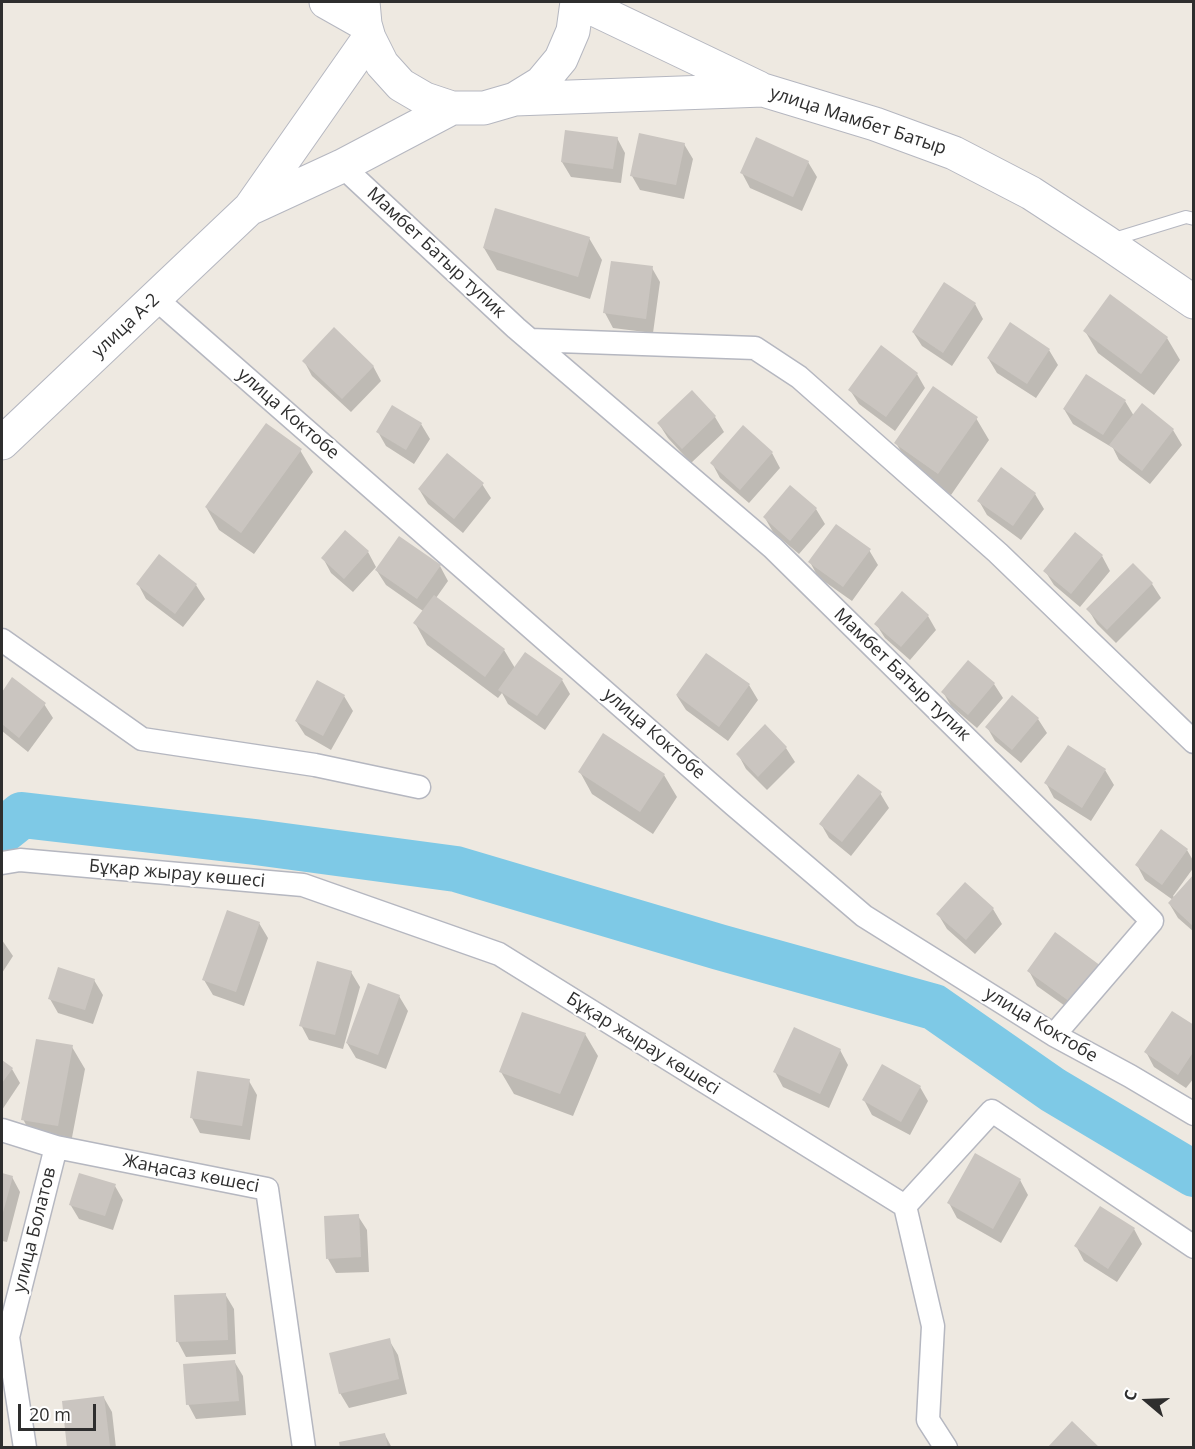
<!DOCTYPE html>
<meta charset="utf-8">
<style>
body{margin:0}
#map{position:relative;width:1195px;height:1449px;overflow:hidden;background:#eee9e1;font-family:"Open Sans",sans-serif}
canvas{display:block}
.frame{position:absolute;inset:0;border:3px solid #2e2e2e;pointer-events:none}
.north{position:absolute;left:1117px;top:1371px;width:60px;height:60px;-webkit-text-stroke:4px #fff;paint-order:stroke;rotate:289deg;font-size:16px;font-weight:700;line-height:24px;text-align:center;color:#2e2e2e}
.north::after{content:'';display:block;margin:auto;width:21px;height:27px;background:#2e2e2e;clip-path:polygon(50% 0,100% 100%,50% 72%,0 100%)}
.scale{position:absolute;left:18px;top:1404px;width:78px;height:27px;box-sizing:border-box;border:3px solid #2e2e2e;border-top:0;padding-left:8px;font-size:18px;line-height:21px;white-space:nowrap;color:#2e2e2e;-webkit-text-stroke:4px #fff;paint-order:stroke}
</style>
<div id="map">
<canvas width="1195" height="1449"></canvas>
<div class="frame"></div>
<div class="north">С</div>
<div class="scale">20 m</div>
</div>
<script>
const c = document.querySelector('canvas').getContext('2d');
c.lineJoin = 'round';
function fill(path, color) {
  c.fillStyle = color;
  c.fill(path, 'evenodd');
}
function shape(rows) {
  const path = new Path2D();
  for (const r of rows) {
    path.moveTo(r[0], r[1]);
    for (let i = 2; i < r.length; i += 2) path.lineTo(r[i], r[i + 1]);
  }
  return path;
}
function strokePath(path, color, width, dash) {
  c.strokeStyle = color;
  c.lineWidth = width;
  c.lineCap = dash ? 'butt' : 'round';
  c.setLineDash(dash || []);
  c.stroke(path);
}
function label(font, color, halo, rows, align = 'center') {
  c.font = font + ' "Open Sans",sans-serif';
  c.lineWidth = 4.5;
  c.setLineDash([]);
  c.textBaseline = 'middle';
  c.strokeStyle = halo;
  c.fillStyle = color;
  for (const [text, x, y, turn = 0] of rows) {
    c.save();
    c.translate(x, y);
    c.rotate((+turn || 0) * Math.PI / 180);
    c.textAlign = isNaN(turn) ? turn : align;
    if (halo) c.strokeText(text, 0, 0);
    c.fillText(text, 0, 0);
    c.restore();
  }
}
const shadow = shape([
 [617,138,625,153,621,183,571,177,562,162],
 [684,144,693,159,684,199,640,190,632,176],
 [808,162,817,177,802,211,750,188,742,173],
 [589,238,602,260,590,299,497,270,484,248],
 [652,268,660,282,653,333,613,328,605,313],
 [975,304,983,319,952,366,922,346,913,332],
 [1085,331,1167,338,1180,360,1154,395,1098,353],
 [1049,350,1058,365,1036,398,997,373,988,358],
 [304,361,373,366,381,381,351,412,312,376],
 [917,374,925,388,895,431,859,404,850,390],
 [1086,376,1125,401,1134,416,1173,430,1182,445,1150,484,1119,460,1113,448,1073,424,1064,409],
 [692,392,715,417,724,432,691,463,668,438,659,424],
 [392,407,421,424,430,439,414,464,386,446,378,432],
 [976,418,989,440,951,495,909,465,896,443],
 [300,450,313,472,254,554,219,530,206,507],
 [772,453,780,468,749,503,720,478,712,463],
 [1002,469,1035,494,1044,509,1021,540,987,515,979,501],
 [482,484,491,498,463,533,428,504,419,489],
 [790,487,816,509,825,524,799,554,773,532,765,518],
 [869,550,878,565,852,601,818,577,810,562],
 [368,552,376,567,353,592,331,573,323,558],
 [1102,556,1110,571,1080,607,1054,585,1045,571],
 [1133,565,1152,584,1161,598,1116,643,1097,624,1088,609],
 [440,566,448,581,436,598,504,650,515,668,562,680,570,694,545,730,508,704,502,693,498,698,427,645,415,623,423,611,386,585,377,571],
 [138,584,196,585,205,599,183,627,146,599],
 [928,616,936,630,910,660,885,638,876,624],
 [706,655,749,685,758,700,728,741,686,710,677,696],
 [12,680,44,704,53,718,28,752,2,731,2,694],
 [994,684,1003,698,977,728,951,706,943,692],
 [344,696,353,711,331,750,305,735,296,721],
 [1038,719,1047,733,1021,763,995,741,987,727],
 [786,748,795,762,767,790,746,769,738,754],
 [1105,770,1114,785,1091,821,1054,798,1046,783],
 [580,772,664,775,677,797,653,834,592,794],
 [880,793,889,808,851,856,829,838,821,824],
 [1187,850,1194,862,1194,867,1173,896,1175,898,1194,876,1194,932,1178,918,1169,903,1173,900,1145,880,1137,865],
 [965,884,993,909,1002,924,975,954,947,929,938,914],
 [259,923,268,938,244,1006,213,995,204,980],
 [1055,935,1082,1018,1037,986,1029,971],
 [2,940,13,956,2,973],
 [351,972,360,987,343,1049,309,1040,301,1025],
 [94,980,103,995,93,1024,58,1013,50,999],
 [399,996,408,1011,386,1069,356,1058,347,1043],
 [1194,1027,1194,1078,1186,1088,1154,1067,1146,1052],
 [585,1034,598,1056,573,1116,514,1094,501,1072],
 [72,1047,85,1069,70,1148,35,1142,23,1119],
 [840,1050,848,1065,829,1108,783,1087,775,1072],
 [2,1062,12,1069,20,1083,2,1110],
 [249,1081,257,1095,250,1140,200,1133,192,1118],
 [920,1087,928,1101,910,1135,872,1115,864,1100],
 [2,1174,12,1177,20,1192,7,1242,2,1241],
 [1020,1180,1028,1195,1001,1243,957,1218,949,1203],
 [115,1186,123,1200,113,1230,79,1219,70,1204],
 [358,1216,367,1230,369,1272,336,1273,328,1259],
 [1134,1229,1142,1244,1117,1282,1084,1261,1076,1246],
 [225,1294,234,1309,236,1354,186,1357,178,1342,175,1297],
 [389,1340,398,1355,407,1394,349,1408,340,1393],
 [234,1361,243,1376,246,1415,196,1419,188,1404],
 [104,1398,112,1412,116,1448,69,1448],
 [385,1435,392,1448,342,1448]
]);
const river = shape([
 [2,831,22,815,255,842,456,869,719,947,934,1007,1053,1090,1194,1174]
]);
const building = shape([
 [565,130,618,137,613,169,561,162],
 [639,133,685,143,676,185,630,176],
 [756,137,809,161,793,197,740,173],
 [495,208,590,237,578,277,483,248],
 [611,261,653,266,646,319,603,313],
 [944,282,976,303,943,353,912,332],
 [1110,294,1168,337,1141,374,1083,331],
 [1010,322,1050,349,1027,384,987,358],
 [334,327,374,366,342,399,302,361],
 [881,345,918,373,886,417,848,390],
 [1086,374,1126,400,1103,435,1063,409],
 [933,386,978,417,938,474,894,443],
 [692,390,716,416,682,449,657,423],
 [1142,403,1174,429,1142,471,1109,445],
 [392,405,422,423,406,450,376,432],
 [266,423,302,449,241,533,205,507],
 [743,425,773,452,740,490,710,463],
 [447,453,484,483,454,519,418,489],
 [1001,467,1036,493,1013,526,977,501],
 [790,485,817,508,790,541,763,517],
 [836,524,871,549,843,587,808,562],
 [345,530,369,551,344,579,321,558],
 [1075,532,1103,555,1071,594,1043,571],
 [399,536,441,565,417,599,375,570],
 [159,554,197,584,175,614,136,584],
 [1133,563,1153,583,1107,630,1086,609],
 [902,591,929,615,901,647,874,624],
 [434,595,505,649,485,677,413,623],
 [525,652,563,679,537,716,498,690],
 [706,653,750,684,719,727,676,695],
 [968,660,995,683,968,715,941,692],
 [12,677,46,703,19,738,2,724,2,692],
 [317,680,345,695,323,736,295,721],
 [1012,695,1039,718,1012,750,985,727],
 [765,724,787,747,758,777,736,754],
 [603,733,665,774,640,812,578,772],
 [1068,745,1106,769,1082,808,1044,783],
 [858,774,882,792,842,842,819,824],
 [1161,829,1188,849,1162,885,1135,865],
 [1194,874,1194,927,1168,903],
 [965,882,994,908,966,940,936,914],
 [227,910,260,922,236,992,202,980],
 [1055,932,1101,966,1073,1004,1027,971],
 [317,961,352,971,335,1035,299,1026],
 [58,967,95,979,85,1010,48,999],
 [368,983,400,995,378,1055,346,1043],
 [1172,1011,1194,1025,1194,1051,1178,1075,1144,1052],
 [522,1012,586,1033,560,1094,499,1072],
 [794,1027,841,1049,820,1094,773,1072],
 [36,1039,73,1045,58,1126,21,1120],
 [2,1060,13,1068,2,1083],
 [882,1064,921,1086,901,1122,862,1100],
 [197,1071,250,1079,242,1126,190,1118],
 [975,1153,1021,1179,993,1229,947,1203],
 [2,1173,13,1176,2,1216],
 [79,1173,116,1184,105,1216,69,1205],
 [1100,1206,1135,1228,1108,1269,1074,1246],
 [359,1214,361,1257,326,1259,324,1216],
 [226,1293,228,1340,176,1342,174,1295],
 [390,1338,399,1379,339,1394,329,1353],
 [235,1360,239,1401,186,1405,183,1364],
 [104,1396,110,1446,67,1448,62,1401],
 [1072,1421,1100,1448,1047,1448],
 [385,1433,388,1448,340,1448,339,1442]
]);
const lane = shape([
 [1111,240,1186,217,1194,219]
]);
const street = shape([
 [342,166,516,328,773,548,1152,921,1054,1035],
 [155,298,734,805,864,916,1054,1035,1130,1076,1194,1114],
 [530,340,755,348,799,377,998,553,1194,742],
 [2,640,142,739,315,765,419,787],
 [2,863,20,860,303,885,499,954,905,1206,992,1111,1194,1247],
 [2,1130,56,1147,267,1189,304,1448],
 [905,1206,933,1326,928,1420,946,1448],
 [8,1337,25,1448],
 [2,1345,8,1337,56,1147]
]);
const secondary = shape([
 [326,2,365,24],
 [363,2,365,24,369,38,382,64,401,85,425,99,452,108,484,108,515,99,541,83,561,59,573,31,577,2],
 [579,2,759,88],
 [515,99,763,90,875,124,954,153,1031,193,1106,242,1194,302],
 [251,208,342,166,452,108],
 [2,443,250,208,369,38]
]);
const streetNames = [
 ["улица Мамбет Батыр",858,121,18],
 ["Мамбет Батыр тупик",436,253,43],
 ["улица А-2",126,326,-43],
 ["улица Коктобе",288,414,41],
 ["Мамбет Батыр тупик",902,675,44],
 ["улица Коктобе",654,734,41],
 ["Бұқар жырау көшесі",177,874,5],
 ["улица Коктобе",1041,1025,31],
 ["Бұқар жырау көшесі",643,1044,32],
 ["Жаңасаз көшесі",191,1174,11],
 ["улица Болатов",35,1230,-76]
];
fill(shadow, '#0003');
strokePath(river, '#7ec9e6', 46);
fill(building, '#cac5c0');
strokePath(lane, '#b5b7c0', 14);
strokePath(street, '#b5b7c0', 25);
strokePath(secondary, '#b5b7c0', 35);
strokePath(lane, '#fff', 12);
strokePath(street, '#fff', 22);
strokePath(secondary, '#fff', 33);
label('18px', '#2e2e2e', '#fff', streetNames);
</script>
